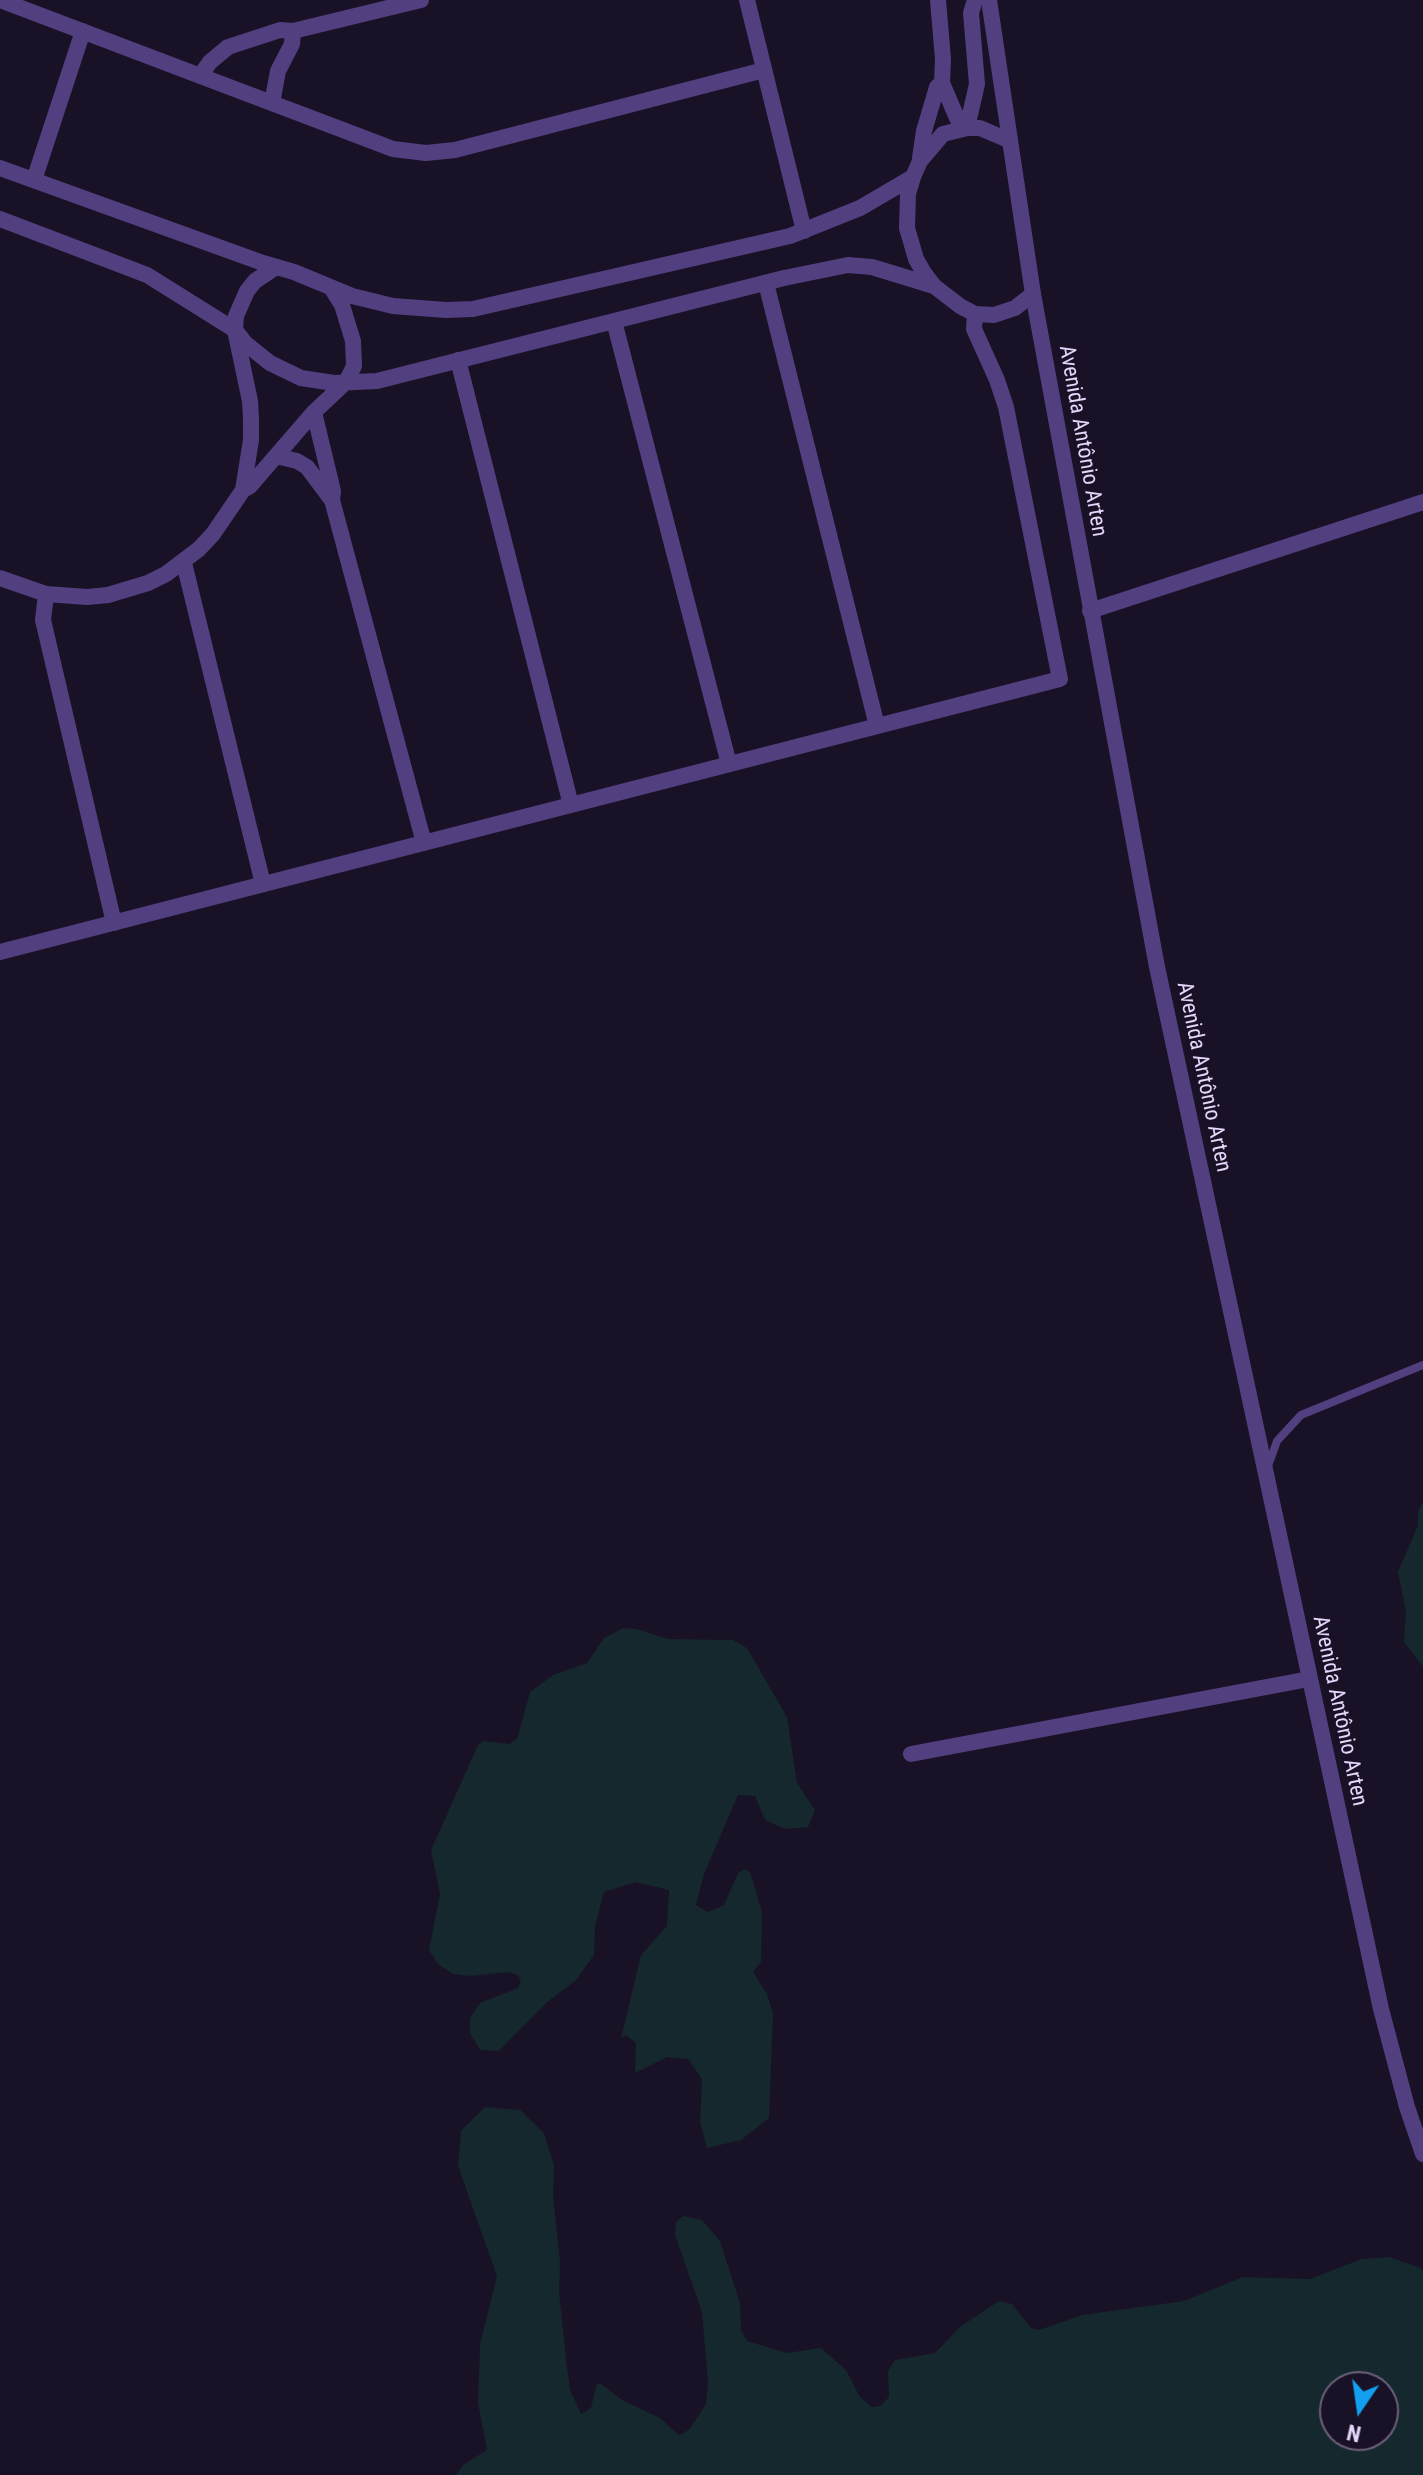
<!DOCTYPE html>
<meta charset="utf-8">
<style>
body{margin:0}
#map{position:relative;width:1423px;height:2475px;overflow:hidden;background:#191125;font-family:"Roboto Condensed",sans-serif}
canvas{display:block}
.north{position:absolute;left:1319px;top:2371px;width:80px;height:80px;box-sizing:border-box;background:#191125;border:2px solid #6b607b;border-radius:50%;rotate:193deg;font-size:22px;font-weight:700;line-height:32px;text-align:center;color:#e5d7fc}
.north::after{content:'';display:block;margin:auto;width:28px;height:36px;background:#119fee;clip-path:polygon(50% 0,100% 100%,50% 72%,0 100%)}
</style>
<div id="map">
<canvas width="1423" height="2475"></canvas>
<div class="north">N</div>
</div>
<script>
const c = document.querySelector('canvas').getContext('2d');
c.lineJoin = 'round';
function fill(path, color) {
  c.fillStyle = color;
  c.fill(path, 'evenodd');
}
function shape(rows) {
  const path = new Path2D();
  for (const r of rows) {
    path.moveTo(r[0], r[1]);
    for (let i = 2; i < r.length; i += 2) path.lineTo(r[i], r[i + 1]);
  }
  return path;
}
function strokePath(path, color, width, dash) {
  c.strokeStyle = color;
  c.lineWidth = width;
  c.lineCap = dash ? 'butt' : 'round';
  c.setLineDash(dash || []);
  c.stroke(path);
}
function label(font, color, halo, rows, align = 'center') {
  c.font = font + ' "Roboto Condensed",sans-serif';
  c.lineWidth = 6;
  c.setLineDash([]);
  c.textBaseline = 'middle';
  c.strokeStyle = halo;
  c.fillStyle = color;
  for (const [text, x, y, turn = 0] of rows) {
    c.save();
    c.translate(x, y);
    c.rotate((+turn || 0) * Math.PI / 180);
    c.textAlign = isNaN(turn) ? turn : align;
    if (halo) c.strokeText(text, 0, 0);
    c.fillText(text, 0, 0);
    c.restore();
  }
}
const green = shape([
 [1423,1501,1423,1667,1404,1642,1406,1612,1398,1572,1418,1525,1418,1513],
 [623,1628,637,1629,668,1639,733,1640,747,1648,787,1717,797,1783,815,1810,808,1827,785,1829,765,1820,755,1796,738,1795,704,1874,696,1905,708,1912,724,1905,738,1873,745,1869,750,1872,762,1912,761,1962,753,1972,767,1994,773,2013,769,2118,741,2140,707,2148,700,2122,702,2079,688,2059,667,2057,635,2073,636,2043,626,2035,621,2038,641,1955,667,1926,669,1890,636,1882,604,1892,595,1926,594,1955,576,1980,546,2003,499,2051,480,2050,470,2033,470,2018,480,2003,518,1988,521,1981,518,1975,508,1972,470,1976,453,1974,438,1964,429,1950,440,1894,431,1850,478,1745,483,1741,509,1744,517,1739,530,1692,553,1675,587,1663,604,1638],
 [485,2107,520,2110,544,2133,554,2165,553,2195,560,2262,559,2292,566,2359,570,2390,581,2414,591,2408,596,2386,600,2383,622,2400,660,2418,679,2435,689,2430,706,2404,708,2382,702,2312,675,2235,676,2222,683,2216,702,2220,720,2241,740,2303,741,2330,747,2341,787,2353,821,2348,846,2370,860,2397,872,2407,880,2406,889,2397,888,2371,895,2360,935,2353,961,2326,999,2301,1012,2304,1031,2328,1039,2330,1082,2315,1184,2301,1243,2277,1310,2279,1362,2259,1389,2257,1421,2268,1423,2271,1423,2475,456,2475,463,2465,487,2450,478,2403,480,2344,497,2276,458,2166,461,2131],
 [1335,2387,1383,2387,1383,2435,1335,2435]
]);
const service = shape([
 [1268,1466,1277,1441,1301,1415,1423,1365]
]);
const minor = shape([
 [0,0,393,149,426,153,455,150,764,70],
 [747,0,804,231],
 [200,76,210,62,228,47,280,30,293,31,421,0],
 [942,83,957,118,967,128,977,84,971,13,975,0],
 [272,103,278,71,292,44,293,31],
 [1008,140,980,128,967,128,943,134,920,161,913,177,908,194,907,228,916,259,924,273,934,286,960,306,975,314,994,315,1015,308,1033,294],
 [920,158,924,131,937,87,942,83,943,59,938,0],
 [0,168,263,263,294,272,352,296,393,306,446,310,473,309,790,236,860,208,913,177],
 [34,180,83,31],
 [0,219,147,275,235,330,245,343,270,363,301,378,334,383,377,381,784,278,848,265,872,267,934,286],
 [766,283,877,726],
 [614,321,729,764],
 [458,360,571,805],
 [314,412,333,491,332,500,424,843],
 [276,456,297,461,307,467,331,499],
 [243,490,251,440,251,419,250,401,235,330,236,316,247,291,255,281,276,267],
 [184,563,263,884],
 [0,578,46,594,87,597,108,595,148,583,166,574,199,549,213,534,243,490,250,486,314,412,346,382,354,366,353,341,342,305,332,289],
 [46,594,43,620,114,923],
 [1090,611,1423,502],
 [0,952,1060,679,1006,407,997,380,974,329,975,314],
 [911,1754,1309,1679]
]);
const tertiary = shape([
 [989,0,1033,294,1157,967,1381,2009,1407,2107,1423,2154]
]);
const streetNames = [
 ["Avenida Antônio Arten",1082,441,80],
 ["Avenida Antônio Arten",1203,1077,78],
 ["Avenida Antônio Arten",1339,1711,78]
];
fill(green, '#14282e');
strokePath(service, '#523f80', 8);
strokePath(minor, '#523f80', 16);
strokePath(tertiary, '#523f80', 16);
label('22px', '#e5d7fc', '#191125', streetNames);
</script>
